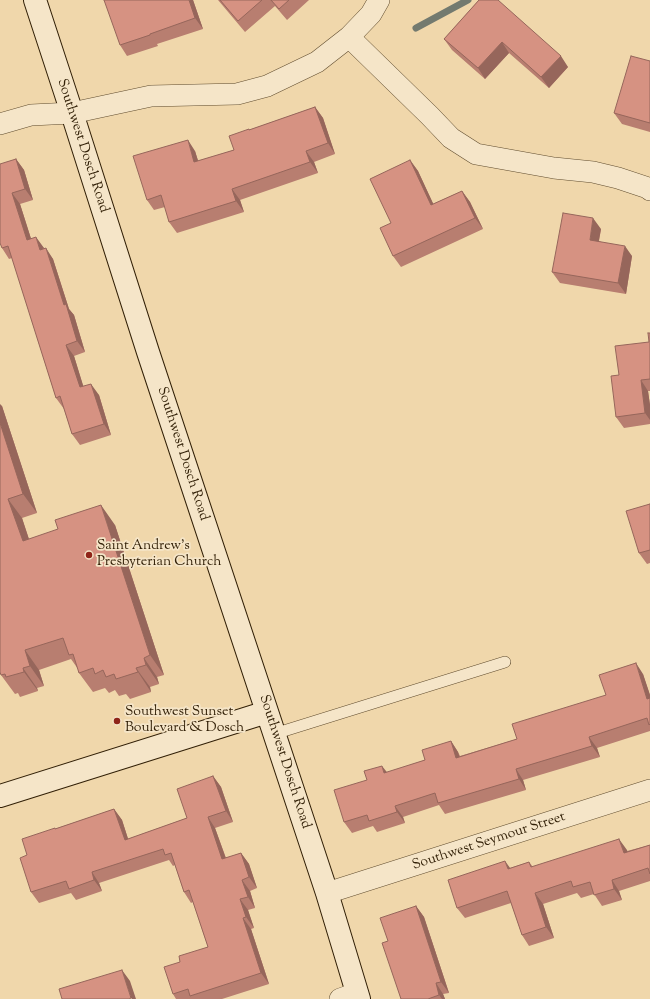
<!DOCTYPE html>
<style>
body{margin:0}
canvas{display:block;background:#f0d7ab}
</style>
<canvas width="650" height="999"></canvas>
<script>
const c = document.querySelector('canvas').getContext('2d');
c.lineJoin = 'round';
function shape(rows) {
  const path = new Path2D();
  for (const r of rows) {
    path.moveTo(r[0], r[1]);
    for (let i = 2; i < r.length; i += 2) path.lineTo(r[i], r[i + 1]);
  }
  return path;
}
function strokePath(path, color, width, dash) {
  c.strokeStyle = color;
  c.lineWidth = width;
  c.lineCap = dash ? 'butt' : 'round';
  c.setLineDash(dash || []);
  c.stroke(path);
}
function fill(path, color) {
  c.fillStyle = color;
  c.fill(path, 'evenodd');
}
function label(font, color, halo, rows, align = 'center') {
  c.font = font + ' "Sorts Mill Goudy",serif';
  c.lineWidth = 3.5;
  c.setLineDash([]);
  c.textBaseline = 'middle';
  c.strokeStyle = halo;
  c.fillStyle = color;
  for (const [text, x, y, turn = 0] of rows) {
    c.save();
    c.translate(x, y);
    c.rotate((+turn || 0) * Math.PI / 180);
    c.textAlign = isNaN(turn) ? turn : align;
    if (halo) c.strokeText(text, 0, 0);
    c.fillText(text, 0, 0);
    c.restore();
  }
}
const stream = shape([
 [416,28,468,0]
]);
const lane = shape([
 [274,734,505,662]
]);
const street = shape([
 [349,37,430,116,451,138,476,154,554,168,593,172,618,178,648,188,650,190],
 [0,124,31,115,72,113,151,96,237,94,267,86,317,62,349,37,371,14,379,0],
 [327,893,650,790],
 [340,999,357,993]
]);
const secondary = shape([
 [35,0,72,113,148,352,327,893,359,999],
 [0,796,267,712]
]);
const wall = shape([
 [193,0,203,29,157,44,158,46,127,56,120,45],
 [218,0,309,0,287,20,275,6,245,32],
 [479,0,568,67,549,88,509,53,485,79,452,50,444,39],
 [650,61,650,132,622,124,614,113],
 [315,107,323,118,335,154,314,162,318,173,240,200,244,212,177,233,169,222,165,207,154,210,147,200,195,151,198,161,234,150,249,130],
 [16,159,24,170,33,200,20,204,31,239,44,248,53,259,69,309,74,315,85,352,74,356,83,386,99,395,111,435,80,445,72,434,64,409,56,398,12,258,9,259,2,248],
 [410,160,418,171,433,204,462,191,470,202,483,229,401,267,393,256,391,223],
 [601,229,599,241,632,256,626,294,560,283,552,272],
 [650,333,650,391,648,391,650,405,650,424,624,428,616,417,619,375,649,342],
 [2,406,37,513,22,518,29,539,115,525,164,675,157,677,159,684,150,687,151,692,130,699,126,694,119,696,115,690,109,693,105,688,93,692,79,673,78,669,71,659,39,670,44,686,37,688,38,691,20,697,18,693,15,694,1,675],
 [650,504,650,563,647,564,639,553],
 [643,674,650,695,650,731,597,748,600,757,523,780,526,790,445,814,439,805,403,817,405,823,377,832,373,826,352,833,344,822,387,773,425,760,451,741,458,752,460,756,517,739,606,695],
 [213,776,221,787,233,822,215,828,226,858,241,853,249,864,257,888,250,891,255,908,248,910,254,928,251,929,269,984,222,999,176,999,173,994,180,962,208,947,193,902,191,903,184,892,175,865,173,866,169,860,99,883,102,891,76,900,71,893,39,903,31,892,27,855,55,829,114,809,122,820,128,839,187,818],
 [650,845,650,881,619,891,622,900,602,906,594,894,581,898,577,893,543,904,554,938,529,946,522,935,511,903,465,918,457,908,510,868,529,862,533,867,627,850,627,851],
 [416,906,424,917,449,993,443,994,445,999,401,999,388,941]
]);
const shadedWall = shape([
 [189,0,193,0,203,29,195,18],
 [502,42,509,53,485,79,478,68],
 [561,56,568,67,549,88,541,77],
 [315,107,323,118,335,154,328,143],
 [188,140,195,151,202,173,194,162],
 [306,151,314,162,318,173,310,162],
 [16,159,24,170,33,200,25,189],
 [410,160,418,171,439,216,431,205],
 [232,189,240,200,244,212,236,201],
 [462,191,470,202,483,229,475,218],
 [12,193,20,204,35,251,27,240],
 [593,218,601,229,597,250,590,240],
 [36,237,44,248,40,250],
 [625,246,632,256,626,294,618,283],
 [46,248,53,259,69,309,74,315,85,352,77,341,64,305],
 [66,345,74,356,87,398,80,387],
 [641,380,648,391,650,405,650,420,645,413],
 [91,384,99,395,111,435,104,424],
 [0,404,2,406,37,513,23,494,0,423],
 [8,499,22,518,36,561,23,541],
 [101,505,115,525,164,675,150,655],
 [25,650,39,670,44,686,30,666],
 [144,658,157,677,159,684,146,665],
 [636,663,643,674,650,695,650,703,647,699],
 [23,668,37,688,38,691,24,672],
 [136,668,150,687,151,692,138,672],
 [589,737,597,748,600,757,592,746],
 [451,741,458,752,463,769,456,758],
 [382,766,390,776,384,773],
 [516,769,523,780,526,790,519,779],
 [213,776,221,787,233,822,226,811],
 [395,806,403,817,405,823,397,812],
 [114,809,122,820,132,851,125,840],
 [208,817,215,828,230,870,222,859],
 [619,839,627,850,631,864,624,853],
 [241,853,249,864,257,888,249,877],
 [505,861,513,872,508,869],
 [92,872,99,883,102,891,94,880],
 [242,880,250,891,255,908,248,897],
 [612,880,619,891,622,900,614,889],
 [535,893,543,904,554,938,546,927],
 [240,899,248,910,254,928,246,917],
 [416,906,424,917,449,993,441,982],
 [243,918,251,929,269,984,261,973],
 [122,970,130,981,136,999,132,999,131,998],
 [436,983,443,994,445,999,442,999,439,995]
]);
const building = shape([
 [104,0,189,0,195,18,150,34,150,35,120,45,104,0],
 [220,0,262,0,238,21,220,0],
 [271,0,289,0,279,9,271,0],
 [479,0,498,0,561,56,541,77,502,42,478,68,444,39,479,0],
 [631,56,650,61,650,123,614,113,631,56],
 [315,107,328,143,306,151,310,162,232,189,236,201,169,222,161,195,147,200,133,156,188,140,194,162,234,150,229,136,249,129,249,130,315,107],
 [16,159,25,189,12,193,27,240,36,237,40,250,46,248,64,305,66,304,77,341,66,345,80,387,91,384,104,424,72,434,60,396,56,398,8,246,2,248,0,243,0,164,16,159],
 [410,160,431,205,462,191,475,218,393,256,380,228,391,223,370,179,410,160],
 [563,213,593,218,590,240,625,246,618,283,552,272,563,213],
 [648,333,650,333,650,379,641,380,645,413,616,417,611,376,619,375,615,346,649,342,648,333],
 [0,423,23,494,8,499,23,541,58,529,55,520,101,505,150,655,144,658,146,665,136,668,138,672,116,679,114,674,106,677,103,670,95,674,93,668,79,673,73,654,69,655,63,638,25,650,30,666,23,668,24,672,6,677,5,674,1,675,0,672,0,423],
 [650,504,650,550,639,553,626,511,650,504],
 [636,663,647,699,650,698,650,724,649,725,647,718,589,737,592,746,516,769,519,779,438,803,435,793,395,806,397,812,369,821,367,815,344,822,334,790,367,780,364,771,382,766,384,773,425,760,422,750,451,741,456,758,517,739,512,724,606,695,599,675,636,663],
 [213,776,226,811,208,817,222,859,241,853,249,877,242,880,248,897,240,899,246,917,243,918,261,973,190,996,188,989,173,994,164,967,180,962,179,956,208,947,189,890,184,892,171,853,165,855,163,849,92,872,94,880,69,889,66,881,31,892,20,858,27,855,22,839,55,828,55,829,114,809,125,840,187,818,177,789,213,776],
 [619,839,624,853,650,845,650,874,648,868,612,880,614,889,594,895,590,882,573,887,571,881,535,893,546,927,522,935,507,891,457,908,448,880,505,861,508,869,529,862,531,867,619,839],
 [416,906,441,982,436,983,439,995,428,999,401,999,382,943,388,941,380,918,416,906],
 [122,970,131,998,129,999,62,999,59,989,122,970]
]);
const markers = [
 [89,555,4,"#8f2418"],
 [117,721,4,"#8f2418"]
];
const streetNames = [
 ["Southwest Dosch Road",82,146,72],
 ["Southwest Dosch Road",182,454,72],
 ["Southwest Dosch Road",284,762,72],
 ["Southwest Seymour Street",489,842,-18]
];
const poiNames = [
 ["Saint Andrew's",97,547],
 ["Presbyterian Church",97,563],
 ["Southwest Sunset",125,713],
 ["Boulevard & Dosch",125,729]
];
strokePath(stream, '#737a6f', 7);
strokePath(lane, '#614d2f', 12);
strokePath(street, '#614d2f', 22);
strokePath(secondary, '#311f06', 24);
strokePath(lane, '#f5e5c8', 11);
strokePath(street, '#f5e5c8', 21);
strokePath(secondary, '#f5e5c8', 22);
fill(wall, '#b87e70');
fill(shadedWall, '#96665b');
fill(building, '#d69282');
strokePath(building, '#96665b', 1);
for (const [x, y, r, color] of markers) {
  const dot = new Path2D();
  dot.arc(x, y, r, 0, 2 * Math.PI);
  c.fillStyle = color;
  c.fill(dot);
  strokePath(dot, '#f5e5c8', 1.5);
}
label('14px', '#311f06', '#f5e5c8', streetNames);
label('14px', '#311f06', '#f5e5c8', poiNames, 'left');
</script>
